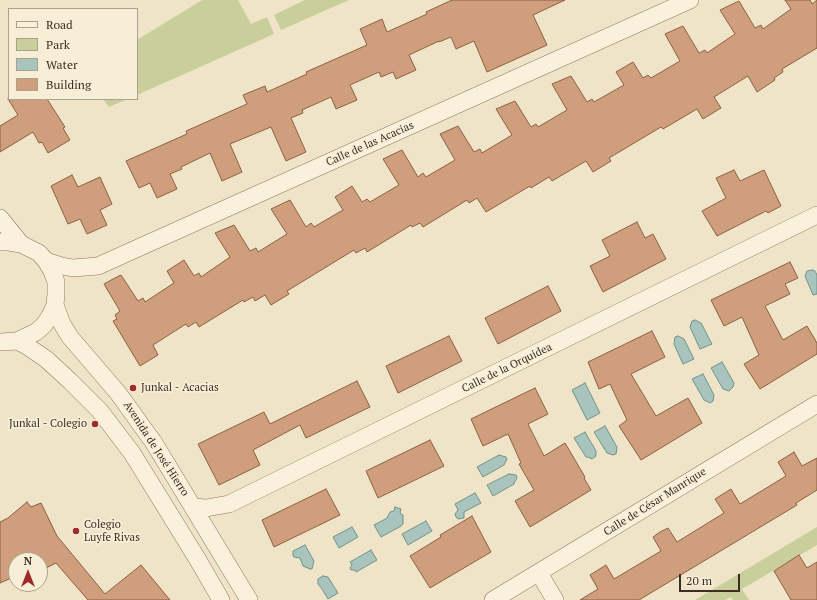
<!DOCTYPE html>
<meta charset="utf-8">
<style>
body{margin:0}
#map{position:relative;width:817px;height:600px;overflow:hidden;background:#f0e4c8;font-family:"PT Serif",serif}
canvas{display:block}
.legend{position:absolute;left:8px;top:8px;width:130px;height:92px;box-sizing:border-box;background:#f7eed8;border:1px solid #ada18e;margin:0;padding:5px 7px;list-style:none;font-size:12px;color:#3d2e20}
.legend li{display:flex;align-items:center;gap:8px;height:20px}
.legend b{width:20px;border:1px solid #ada18e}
.north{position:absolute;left:8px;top:552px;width:40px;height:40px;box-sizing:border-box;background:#f7eed8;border:1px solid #ada18e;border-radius:50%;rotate:0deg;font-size:11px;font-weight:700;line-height:16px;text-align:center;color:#3d2e20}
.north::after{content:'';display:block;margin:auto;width:14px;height:18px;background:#9e2a2b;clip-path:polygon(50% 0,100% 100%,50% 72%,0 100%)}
.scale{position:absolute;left:679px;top:574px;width:61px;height:18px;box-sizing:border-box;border:2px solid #3d2e20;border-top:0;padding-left:5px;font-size:12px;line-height:14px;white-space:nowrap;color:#3d2e20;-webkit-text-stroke:3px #f7eed8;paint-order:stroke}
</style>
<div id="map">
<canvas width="817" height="600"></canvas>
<ul class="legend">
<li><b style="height:5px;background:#faf1dc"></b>Road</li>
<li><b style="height:11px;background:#c9cf9b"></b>Park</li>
<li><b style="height:11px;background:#a9c4bc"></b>Water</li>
<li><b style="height:11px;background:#cf9f7d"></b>Building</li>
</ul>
<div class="north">N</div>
<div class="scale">20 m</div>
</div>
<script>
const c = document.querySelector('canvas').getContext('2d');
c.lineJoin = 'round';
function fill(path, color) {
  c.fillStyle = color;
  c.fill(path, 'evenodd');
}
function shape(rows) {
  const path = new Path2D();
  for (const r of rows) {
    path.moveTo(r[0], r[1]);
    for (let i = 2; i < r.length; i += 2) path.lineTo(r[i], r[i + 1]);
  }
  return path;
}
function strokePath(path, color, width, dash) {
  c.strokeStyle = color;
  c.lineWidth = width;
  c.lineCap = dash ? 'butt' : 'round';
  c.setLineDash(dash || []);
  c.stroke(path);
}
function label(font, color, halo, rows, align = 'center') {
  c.font = font + ' "PT Serif",serif';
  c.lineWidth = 3.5;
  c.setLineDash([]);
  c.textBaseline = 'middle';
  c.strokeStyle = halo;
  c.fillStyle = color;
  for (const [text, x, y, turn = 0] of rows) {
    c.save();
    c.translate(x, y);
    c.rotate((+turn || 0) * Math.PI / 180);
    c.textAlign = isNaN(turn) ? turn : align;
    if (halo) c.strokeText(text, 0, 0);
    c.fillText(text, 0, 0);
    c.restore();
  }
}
const green = shape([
 [202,0,238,0,251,24,267,17,274,34,137,95,137,40],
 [305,0,349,0,281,30,274,15],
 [103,99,128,99,109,107],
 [817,527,817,545,742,589,749,600,733,600,731,597,725,600,695,600]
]);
const water = shape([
 [812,270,815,271,817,275,817,294,813,295,805,276,807,271,812,270],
 [695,320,701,323,712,344,700,349,690,327,692,321,695,320],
 [678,336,684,339,694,359,683,364,674,344,675,337,678,336],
 [722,362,734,383,733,387,729,391,723,389,711,368,722,362],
 [703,374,714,395,713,401,710,403,704,400,692,379,703,374],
 [585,383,600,413,587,420,572,390,585,383],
 [605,426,617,447,616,454,613,455,607,453,594,432,605,426],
 [585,432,596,451,596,456,592,459,588,457,586,457,574,438,585,432],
 [499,455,506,457,507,459,504,465,483,477,477,467,499,455],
 [509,474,516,475,517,478,514,483,514,484,493,496,487,485,509,474],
 [475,493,481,503,464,512,464,518,458,519,456,517,455,514,458,510,455,504,475,493],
 [395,507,401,509,400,513,403,515,403,524,401,526,381,537,374,525,387,518,390,512,394,511,395,507],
 [426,521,432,531,408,545,402,534,426,521],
 [352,527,358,537,339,548,333,537,352,527],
 [305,545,314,561,312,569,310,569,303,566,300,558,294,557,293,556,293,551,305,545],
 [371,550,377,560,356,572,355,570,351,570,350,568,352,565,350,562,371,550],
 [323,576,328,577,338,593,328,599,322,589,318,584,318,579,323,576]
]);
const building = shape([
 [452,0,565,0,533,15,547,45,487,72,474,41,456,49,451,37,439,42,439,41,409,55,416,70,396,79,393,72,381,77,379,72,350,85,357,100,336,109,331,97,302,110,303,113,291,118,306,152,286,161,271,127,230,144,242,172,222,181,210,153,181,167,182,169,170,174,177,189,157,198,150,183,139,188,126,161,187,134,186,131,247,104,243,95,265,86,267,92,307,74,306,72,367,45,360,29,382,19,387,32,427,14,426,12,452,0],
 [785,0,810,0,812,4,817,0,817,48,782,69,783,72,774,78,775,80,757,92,748,76,714,97,721,108,703,119,697,109,663,129,661,127,651,133,609,158,611,161,593,172,586,161,552,181,549,177,531,188,530,186,486,212,477,198,469,203,467,200,423,227,420,223,412,227,411,225,367,252,365,248,356,253,354,250,287,291,289,294,271,305,265,295,255,301,253,297,244,302,243,300,199,327,196,322,188,327,186,324,153,345,158,355,140,366,113,321,117,319,115,315,120,311,104,284,113,279,121,275,138,301,143,298,145,302,174,283,167,271,184,260,194,276,199,273,201,277,230,257,215,233,234,225,250,251,256,248,258,252,287,234,271,209,290,200,306,227,311,223,314,227,343,210,335,197,352,186,362,202,367,199,370,202,399,185,383,159,402,150,418,177,423,173,426,177,455,160,440,134,458,126,474,152,480,149,482,153,512,135,496,109,515,101,531,127,536,124,538,127,567,110,552,84,571,76,587,102,592,99,594,102,624,85,616,72,633,62,643,78,648,75,651,78,680,61,665,34,683,26,699,53,705,50,707,53,735,34,720,10,739,1,755,28,761,25,763,29,791,9,785,0],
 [8,99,47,99,65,127,63,128,70,140,48,153,42,142,39,143,33,132,0,152,0,126,18,115,8,99],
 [734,170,740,181,764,170,781,206,768,213,766,211,717,236,702,211,726,198,716,178,734,170],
 [72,175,78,187,100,177,112,204,100,210,107,225,87,234,80,219,68,224,51,186,72,175],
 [637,222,645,238,653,234,666,259,603,292,590,266,610,256,602,240,637,222],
 [790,262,798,278,785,284,790,294,765,306,783,340,807,326,817,343,817,354,760,389,744,364,759,355,742,317,724,326,711,300,790,262],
 [548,286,561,311,498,344,485,318,548,286],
 [652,331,665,357,631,374,656,416,688,398,702,423,641,460,619,426,627,420,610,384,599,389,588,362,652,331],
 [449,336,462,361,398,393,386,366,449,336],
 [357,381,370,407,306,438,300,425,253,450,260,465,219,485,198,444,264,412,270,424,357,381],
 [535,388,548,414,528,424,544,456,565,443,585,477,584,478,591,490,530,527,515,501,534,490,519,464,521,463,508,434,483,446,471,419,535,388],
 [430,440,444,466,378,498,366,471,430,440],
 [794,452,802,466,817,458,817,490,796,503,797,505,639,600,580,600,598,589,590,575,606,565,614,579,661,551,653,537,660,532,668,528,677,542,724,513,715,499,731,489,740,504,786,476,778,462,794,452],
 [326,489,340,515,274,547,262,520,326,489],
 [27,502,31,507,41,503,57,536,105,594,141,565,170,600,88,600,56,563,40,571,40,560,16,560,16,576,0,583,0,522,8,518,27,502],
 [472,516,491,552,430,588,410,556,441,537,440,535,472,516],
 [799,555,807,568,817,562,817,600,791,600,774,571,799,555]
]);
const minor = shape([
 [0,218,21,244],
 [0,242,9,242,21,244,39,253,46,261,52,271,56,282,56,294,55,305,50,316,44,325,36,332,17,341,0,342],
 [46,261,62,266,73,268,98,266,690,0],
 [55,305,62,324,70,337,118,393,154,443,249,600],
 [17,341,27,346,46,359,70,381,100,411,132,453,198,560,221,600],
 [193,507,206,508,229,504,817,215],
 [539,573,555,600],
 [493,600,817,404]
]);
const markers = [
 [133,388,4,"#9e2a2b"],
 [95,424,4,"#9e2a2b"],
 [76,531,4,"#9e2a2b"]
];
const streetNames = [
 ["Calle de las Acacias",370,144,-24],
 ["Calle de la Orquidea",507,368,-26],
 ["Avenida de José Hierro",156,449,57],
 ["Calle de César Manrique",655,502,-32]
];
const poiNames = [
 ["Junkal - Acacias",141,388],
 ["Junkal - Colegio",87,424,"right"],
 ["Colegio",84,525],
 ["Luyfe Rivas",84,538]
];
fill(green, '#c9cf9b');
fill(water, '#a9c4bc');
strokePath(water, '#6f938a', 1);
fill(building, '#cf9f7d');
strokePath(building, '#8d5f41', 1);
strokePath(minor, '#8d765c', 18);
strokePath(minor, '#faf1dc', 17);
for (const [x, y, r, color] of markers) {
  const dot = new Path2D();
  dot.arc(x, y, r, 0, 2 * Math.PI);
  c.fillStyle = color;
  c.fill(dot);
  strokePath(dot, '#f7eed8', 1.5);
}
label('11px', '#3d2e20', '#f7eed8', streetNames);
label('11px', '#3d2e20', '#f7eed8', poiNames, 'left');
</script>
